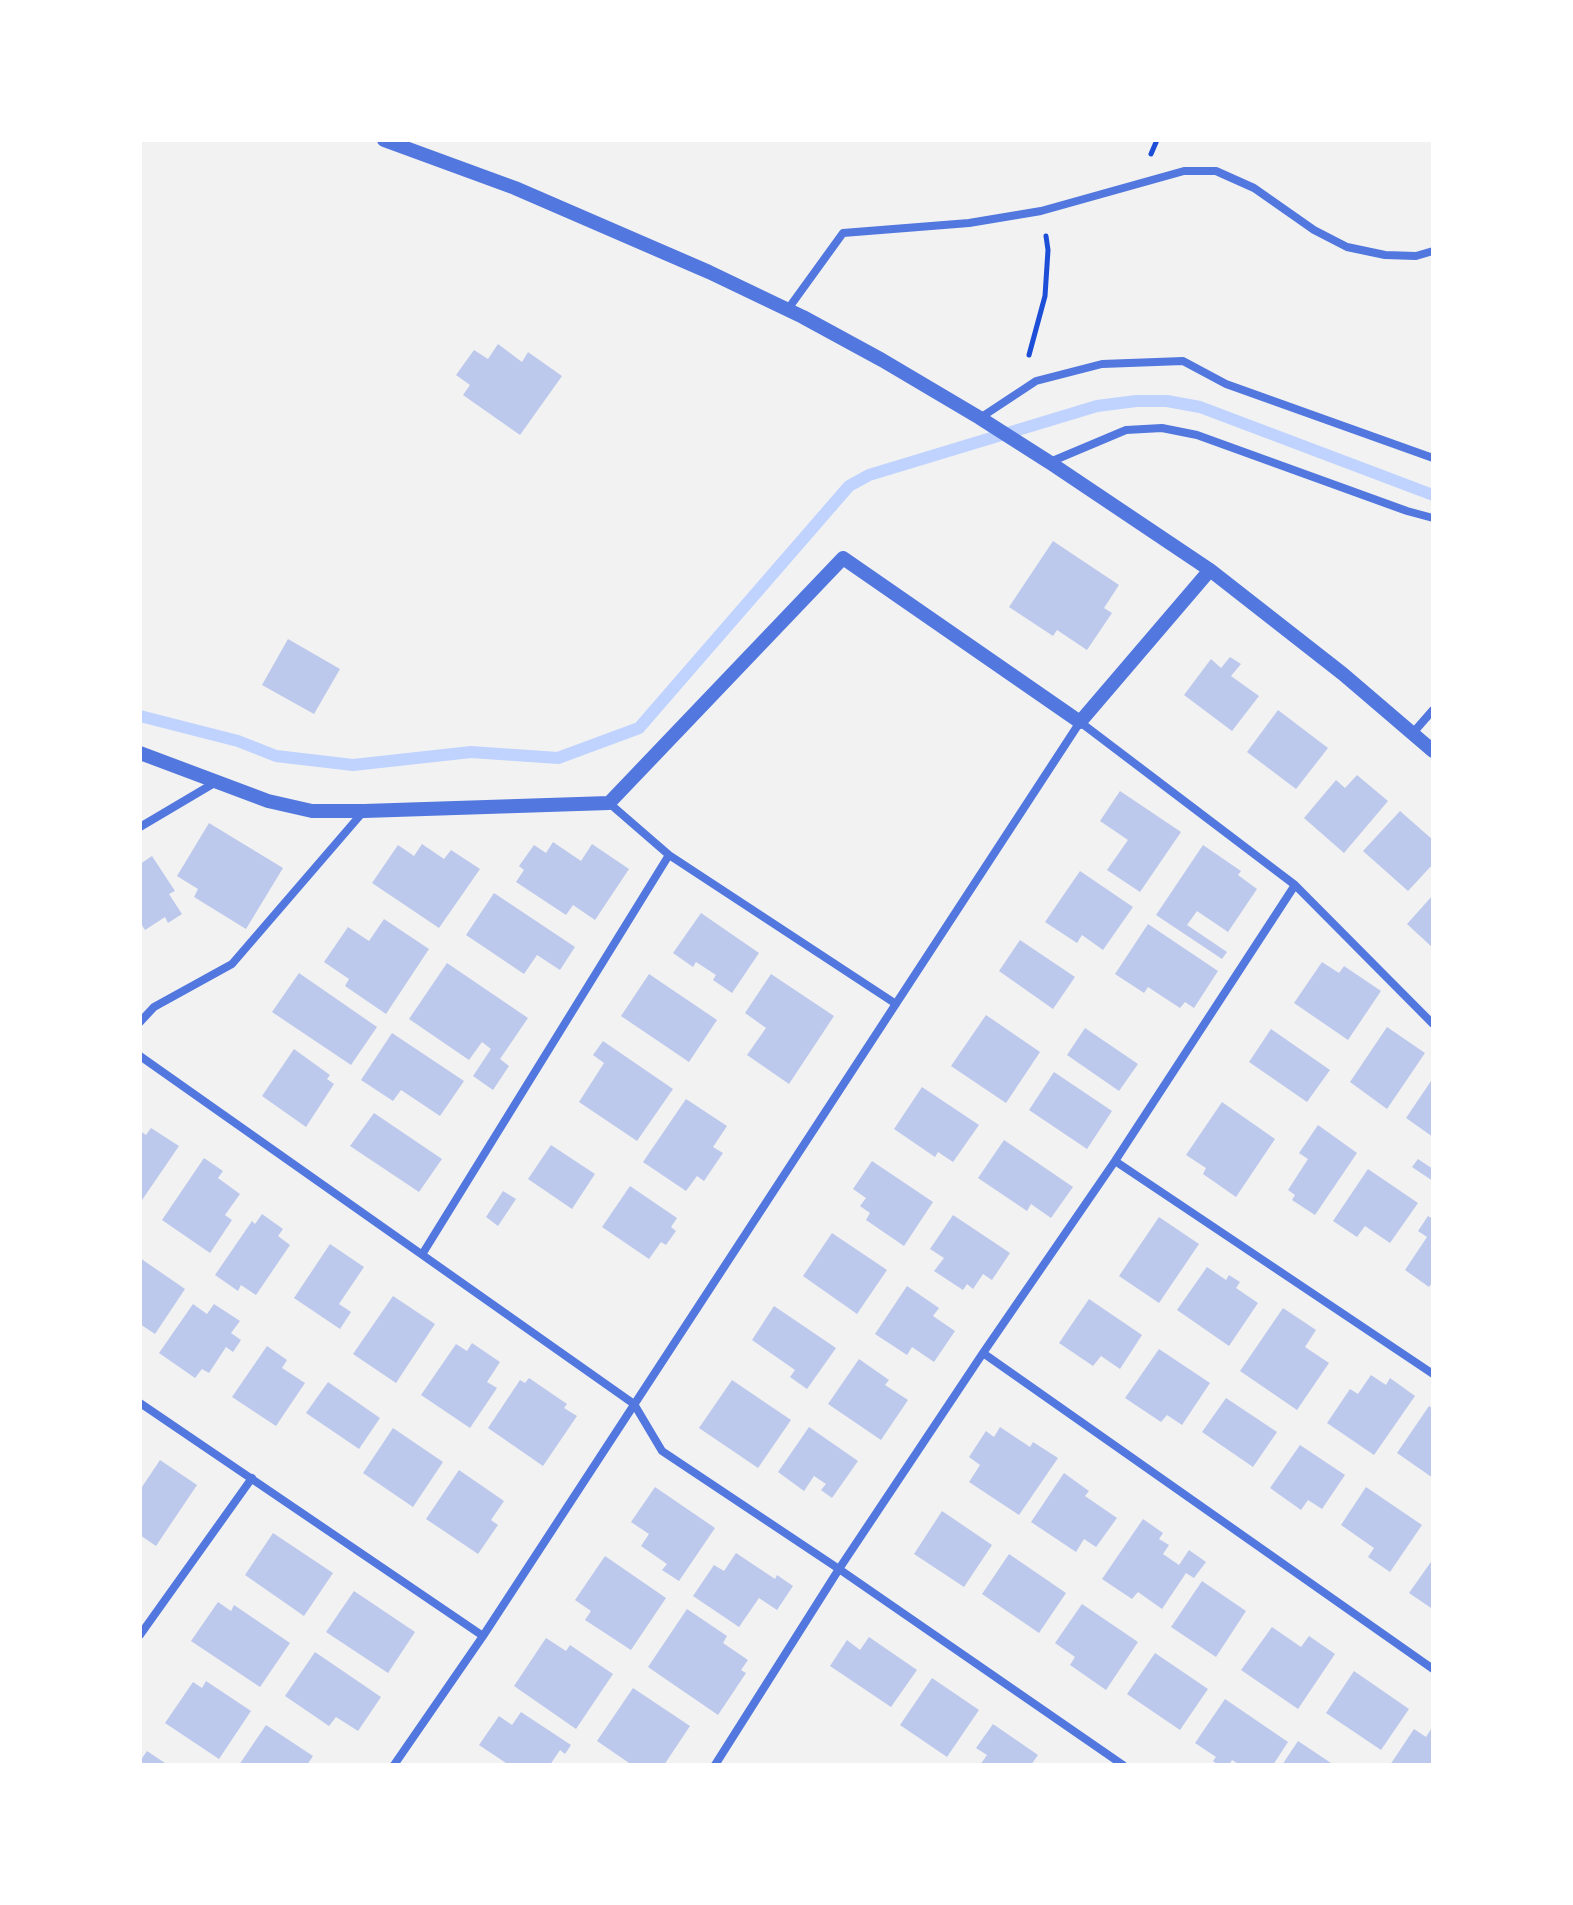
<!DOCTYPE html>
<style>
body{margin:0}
#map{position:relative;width:1573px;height:1905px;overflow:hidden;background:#f2f2f2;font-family:"Exo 2",sans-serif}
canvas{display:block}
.frame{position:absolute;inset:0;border:142px solid #fff;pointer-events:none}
</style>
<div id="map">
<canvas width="1573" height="1905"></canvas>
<div class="frame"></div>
</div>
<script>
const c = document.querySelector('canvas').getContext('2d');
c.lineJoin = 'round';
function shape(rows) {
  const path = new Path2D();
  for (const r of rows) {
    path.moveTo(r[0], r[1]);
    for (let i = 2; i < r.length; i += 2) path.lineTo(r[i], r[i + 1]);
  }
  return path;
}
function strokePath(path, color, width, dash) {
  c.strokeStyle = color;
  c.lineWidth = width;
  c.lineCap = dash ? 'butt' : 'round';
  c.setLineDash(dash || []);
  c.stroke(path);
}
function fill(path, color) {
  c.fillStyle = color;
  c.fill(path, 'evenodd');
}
const stream = shape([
 [140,716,238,741,276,756,353,765,471,752,558,758,639,728,849,486,869,475,1097,406,1136,401,1167,401,1200,407,1433,495]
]);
const building = shape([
 [498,344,522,362,528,352,562,376,520,435,463,395,470,385,456,375,474,350,488,359],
 [1053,541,1119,585,1104,608,1112,613,1087,650,1057,630,1053,636,1009,607],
 [288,639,340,669,314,714,262,685],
 [1230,657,1241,664,1231,676,1259,696,1232,731,1184,695,1211,659,1221,668],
 [1278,710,1328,748,1296,789,1247,752],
 [1357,775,1388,801,1344,853,1304,818,1336,780,1345,788],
 [1120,791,1181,832,1140,892,1107,870,1128,840,1100,821],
 [1400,811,1433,840,1433,864,1408,891,1363,851],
 [209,823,283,868,246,929,194,897,198,889,177,876],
 [553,842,581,861,592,844,629,869,595,920,573,905,566,915,516,882,524,870,519,866,534,845,546,853],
 [422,844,444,859,451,850,480,869,439,928,372,883,398,845,414,856],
 [1203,845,1241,871,1238,875,1257,889,1228,932,1197,911,1187,925,1227,952,1222,959,1156,915],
 [152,856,175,891,169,894,182,914,168,923,165,917,145,930,140,922,140,864],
 [1080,871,1133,907,1103,950,1082,935,1077,943,1045,922],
 [494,893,575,947,560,970,537,955,524,974,466,935],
 [1433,895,1433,948,1407,924],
 [701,913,759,953,732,993,713,980,716,975,696,962,693,967,673,953],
 [384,919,429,949,386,1014,345,986,349,979,324,962,348,927,369,941],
 [1148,924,1218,971,1194,1008,1185,1002,1180,1008,1148,987,1144,993,1115,974],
 [1020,940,1075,977,1053,1009,999,971],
 [1322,962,1339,973,1344,966,1381,991,1348,1040,1294,1003],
 [447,963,528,1018,500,1059,509,1066,493,1090,473,1076,491,1049,482,1042,469,1060,409,1019],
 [299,973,377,1027,351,1065,272,1012],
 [649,974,717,1020,689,1062,621,1016],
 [771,974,834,1016,789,1084,747,1055,766,1028,745,1013],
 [986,1015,1040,1052,1006,1103,951,1066],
 [1387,1027,1425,1053,1387,1109,1350,1082],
 [1085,1028,1138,1064,1119,1091,1067,1055],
 [1271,1029,1330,1070,1307,1102,1249,1062],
 [392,1033,464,1081,440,1116,401,1090,393,1101,361,1080],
 [603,1041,673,1089,637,1141,579,1102,604,1063,593,1055],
 [294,1049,330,1075,327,1079,334,1084,306,1127,262,1096],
 [1054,1072,1112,1111,1087,1149,1029,1110],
 [1433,1078,1433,1137,1406,1118],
 [922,1087,979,1125,953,1162,938,1152,935,1157,894,1129],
 [686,1099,727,1126,713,1147,723,1153,704,1181,697,1176,686,1191,643,1162],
 [1222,1102,1275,1139,1236,1197,1203,1174,1206,1168,1186,1155],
 [374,1113,442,1159,419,1192,350,1146],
 [1318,1125,1357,1153,1315,1215,1292,1200,1295,1195,1288,1190,1308,1159,1299,1153],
 [151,1128,179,1146,140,1203,140,1131,146,1135],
 [1004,1140,1073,1187,1051,1218,1031,1204,1027,1211,978,1178],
 [551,1145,595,1174,572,1209,528,1179],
 [204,1158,223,1171,218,1178,240,1194,225,1215,232,1220,210,1253,162,1220],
 [1418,1159,1433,1169,1433,1181,1412,1167],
 [872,1161,933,1202,904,1246,866,1220,870,1213,860,1206,866,1198,853,1189],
 [1368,1169,1418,1203,1390,1243,1365,1226,1357,1237,1333,1221],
 [630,1186,677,1218,671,1227,676,1231,666,1245,661,1242,649,1259,602,1227],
 [503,1191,516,1199,498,1226,486,1217],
 [262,1214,283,1229,278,1236,290,1245,256,1295,241,1285,238,1291,215,1275,252,1221,255,1224],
 [953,1215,1010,1253,992,1280,983,1274,973,1289,967,1284,963,1290,934,1271,944,1258,930,1249],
 [1428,1216,1433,1219,1433,1281,1429,1287,1405,1270,1427,1237,1418,1231],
 [1159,1217,1199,1244,1159,1303,1119,1276],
 [832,1233,887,1270,857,1314,803,1276],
 [330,1244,364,1267,339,1304,351,1312,340,1329,294,1298],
 [140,1258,185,1289,155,1334,140,1324],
 [1207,1267,1226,1280,1229,1275,1240,1282,1236,1288,1258,1303,1229,1346,1177,1310],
 [907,1286,939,1308,933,1316,955,1331,934,1362,912,1347,907,1355,875,1334],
 [393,1296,435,1324,396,1383,353,1354],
 [1089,1299,1142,1335,1120,1369,1101,1356,1093,1366,1059,1343],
 [193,1304,207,1314,214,1304,240,1321,231,1333,241,1340,233,1352,226,1347,209,1373,202,1369,195,1378,159,1353],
 [774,1306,836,1348,807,1389,790,1377,795,1370,752,1340],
 [1283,1308,1316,1330,1305,1347,1329,1363,1297,1410,1240,1371],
 [472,1343,500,1362,487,1382,497,1388,470,1428,421,1395,456,1344,467,1351],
 [267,1346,287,1360,282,1368,305,1383,276,1426,232,1397],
 [1159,1349,1210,1383,1182,1425,1167,1415,1161,1422,1125,1398],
 [859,1359,889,1380,885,1385,908,1400,881,1440,828,1404],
 [1371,1375,1386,1385,1390,1378,1415,1396,1374,1455,1327,1423,1350,1389,1358,1394],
 [529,1378,567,1404,564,1408,577,1416,543,1466,488,1428,520,1380,525,1383],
 [732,1380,791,1420,758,1468,699,1428],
 [328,1382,380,1418,359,1449,306,1413],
 [1226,1398,1277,1432,1253,1467,1202,1432],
 [1429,1406,1433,1409,1433,1478,1397,1453],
 [809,1427,858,1461,832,1498,821,1490,826,1484,814,1476,804,1491,778,1472],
 [1000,1427,1030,1447,1033,1442,1058,1458,1019,1515,969,1482,980,1465,969,1457,986,1431,994,1437],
 [393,1428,443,1462,413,1507,363,1473],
 [1300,1445,1345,1475,1322,1509,1308,1500,1301,1510,1270,1488],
 [160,1460,197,1485,156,1546,140,1535,140,1490],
 [459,1470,504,1501,491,1520,498,1525,478,1554,426,1519],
 [1064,1473,1089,1491,1085,1496,1117,1518,1096,1547,1084,1539,1076,1552,1031,1522],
 [655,1487,715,1528,679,1581,662,1570,667,1564,641,1546,649,1534,631,1522],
 [1366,1487,1422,1525,1390,1572,1368,1557,1374,1548,1341,1525],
 [942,1511,992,1545,964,1587,914,1554],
 [1143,1519,1163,1533,1159,1539,1169,1545,1163,1554,1179,1565,1189,1550,1206,1562,1194,1578,1186,1573,1162,1609,1138,1592,1132,1599,1102,1579],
 [273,1533,333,1573,304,1616,245,1575],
 [736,1553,775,1579,777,1575,793,1586,777,1610,759,1598,739,1627,693,1596,714,1565,724,1571],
 [1009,1554,1066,1593,1039,1633,982,1594],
 [605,1556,666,1598,631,1650,585,1620,591,1611,575,1600],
 [1433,1559,1433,1604,1431,1608,1409,1593],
 [1202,1581,1246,1611,1216,1657,1171,1627],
 [354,1591,415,1632,388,1673,326,1632],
 [218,1602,231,1611,234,1605,290,1643,260,1687,191,1641],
 [1082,1604,1138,1642,1106,1690,1070,1665,1075,1657,1055,1643],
 [687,1609,727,1636,723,1643,748,1660,741,1670,746,1673,718,1715,648,1667],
 [1272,1627,1301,1647,1309,1636,1335,1654,1298,1709,1241,1670],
 [869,1637,917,1670,891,1707,830,1666,847,1640,860,1650],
 [546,1638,566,1651,570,1645,613,1674,576,1729,514,1686],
 [315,1652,381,1697,358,1731,336,1717,329,1726,285,1696],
 [1155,1653,1208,1689,1180,1730,1127,1694],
 [1354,1671,1409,1709,1381,1750,1326,1713],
 [932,1678,979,1710,947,1757,900,1725],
 [206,1681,251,1711,219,1759,165,1723,193,1682,202,1688],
 [633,1688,690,1726,664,1765,632,1765,597,1741],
 [1225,1699,1288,1742,1273,1765,1240,1765,1232,1760,1229,1765,1218,1765,1213,1761,1216,1757,1195,1743],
 [521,1712,571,1745,565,1754,560,1750,550,1765,509,1765,479,1745,499,1716,512,1725],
 [993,1724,1038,1755,1031,1765,980,1765,987,1755,976,1748],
 [266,1725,313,1756,307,1765,239,1765],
 [1433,1726,1433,1765,1390,1765,1414,1729,1426,1737],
 [1298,1741,1334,1765,1282,1765],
 [147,1751,168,1765,140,1765,140,1761]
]);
const path = shape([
 [1151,154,1157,140],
 [1029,355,1045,296,1048,250,1046,236]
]);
const minor = shape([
 [788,309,843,233,969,223,1041,211,1184,171,1216,171,1254,188,1314,230,1347,247,1385,255,1416,256,1433,251],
 [980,418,1036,381,1102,364,1183,361,1226,384,1433,458],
 [1050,462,1126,430,1162,428,1197,435,1407,511,1433,518],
 [1412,734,1433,710],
 [609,803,669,855,896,1004],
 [140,827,216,782],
 [140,1022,154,1007,232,964,363,812],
 [140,1056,634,1404,662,1451,839,1569,1123,1765],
 [1115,1161,1433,1374],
 [423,1253,669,855],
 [983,1353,1433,1669],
 [140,1403,483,1636],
 [140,1635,252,1478],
 [394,1765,483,1636,1080,722,1295,885,1433,1024],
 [715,1765,839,1569,983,1353,1115,1161,1295,885]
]);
const tertiary = shape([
 [384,140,515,188,709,272,803,317,882,360,980,418,1049,462,1210,570,1343,674,1433,751],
 [140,753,268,801,312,811,364,811,609,803,843,558,1080,722,1210,570]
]);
strokePath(stream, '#bfd3fe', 12);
fill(building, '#bdc9ec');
strokePath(path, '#1d4ed8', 5);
strokePath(minor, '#5277de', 8);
strokePath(tertiary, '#5277de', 14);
</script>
